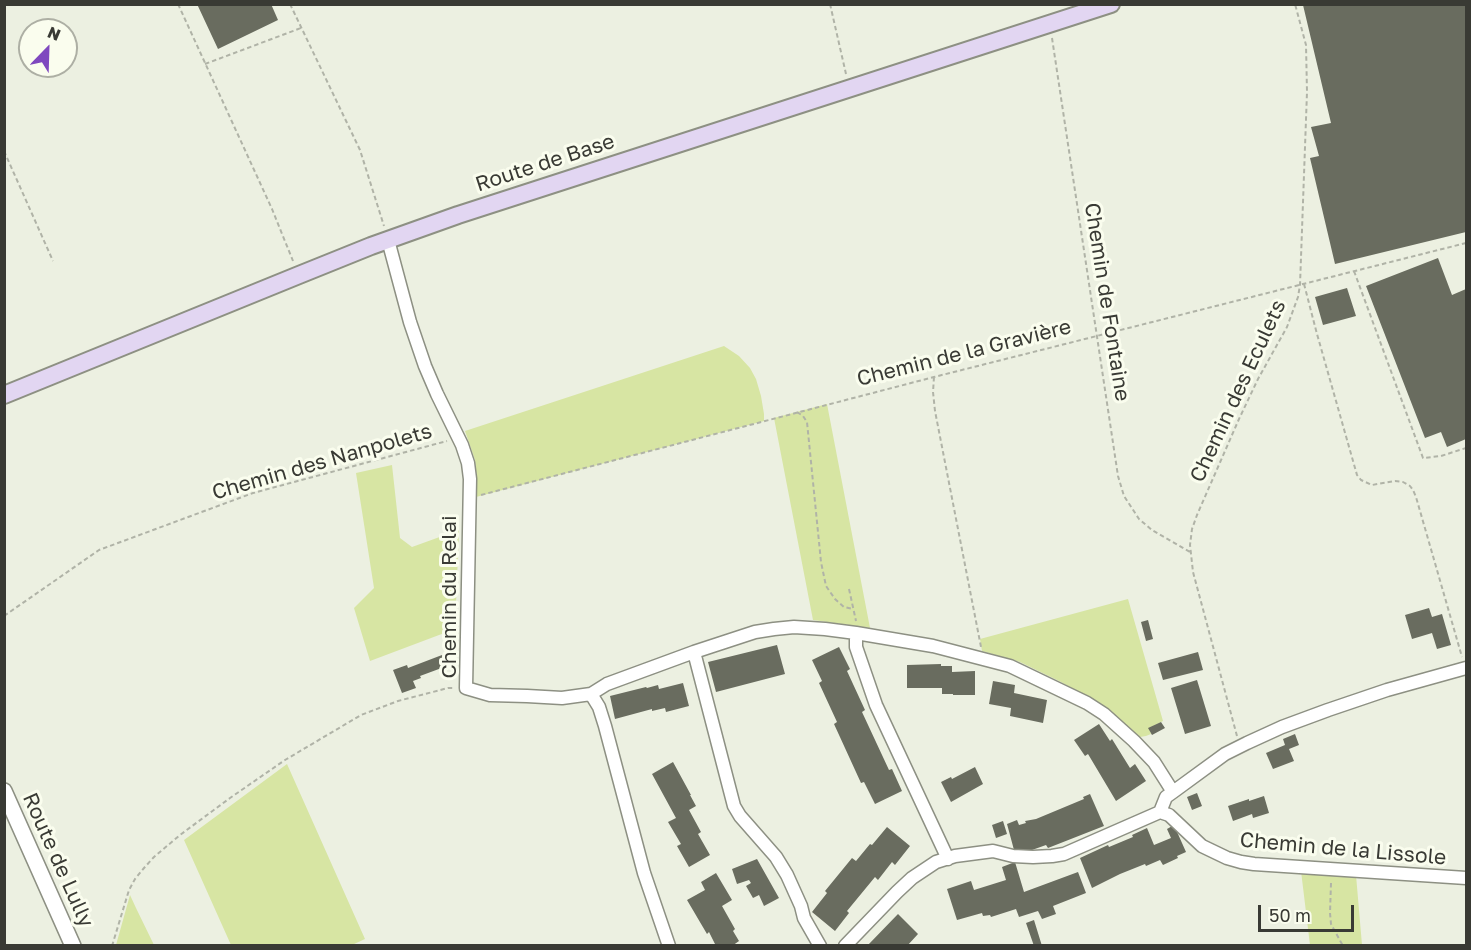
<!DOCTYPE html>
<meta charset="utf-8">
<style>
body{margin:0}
#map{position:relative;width:1471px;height:950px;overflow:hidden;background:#ecf0e1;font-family:"Golos Text",sans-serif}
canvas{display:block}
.frame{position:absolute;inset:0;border:6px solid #393a34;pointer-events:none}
.north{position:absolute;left:18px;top:18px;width:60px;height:60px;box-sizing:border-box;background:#fafdee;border:2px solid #adafa4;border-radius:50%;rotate:23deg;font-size:16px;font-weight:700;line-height:24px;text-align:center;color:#393a34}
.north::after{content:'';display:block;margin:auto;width:21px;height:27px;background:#7f48bf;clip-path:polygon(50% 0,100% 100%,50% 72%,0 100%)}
.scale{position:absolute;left:1258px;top:905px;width:96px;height:27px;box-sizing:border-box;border:3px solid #393a34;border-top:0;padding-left:8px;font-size:18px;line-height:21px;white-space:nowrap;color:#393a34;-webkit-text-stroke:4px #fafdee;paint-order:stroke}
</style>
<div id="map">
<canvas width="1471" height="950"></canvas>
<div class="frame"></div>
<div class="north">N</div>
<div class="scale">50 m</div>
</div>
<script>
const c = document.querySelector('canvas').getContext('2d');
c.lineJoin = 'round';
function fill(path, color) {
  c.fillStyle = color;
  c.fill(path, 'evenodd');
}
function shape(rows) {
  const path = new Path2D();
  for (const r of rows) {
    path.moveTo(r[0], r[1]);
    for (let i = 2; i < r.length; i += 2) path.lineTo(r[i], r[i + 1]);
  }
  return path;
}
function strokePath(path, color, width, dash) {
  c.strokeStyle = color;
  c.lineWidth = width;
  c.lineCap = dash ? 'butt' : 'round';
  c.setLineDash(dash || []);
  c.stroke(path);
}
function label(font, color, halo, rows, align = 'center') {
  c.font = font + ' "Golos Text",sans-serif';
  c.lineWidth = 6;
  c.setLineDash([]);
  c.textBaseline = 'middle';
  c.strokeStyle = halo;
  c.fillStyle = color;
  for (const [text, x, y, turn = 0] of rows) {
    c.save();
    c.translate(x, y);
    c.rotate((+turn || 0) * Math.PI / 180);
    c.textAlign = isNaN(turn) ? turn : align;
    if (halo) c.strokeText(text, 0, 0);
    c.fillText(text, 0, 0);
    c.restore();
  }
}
const green = shape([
 [724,346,739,356,750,368,756,379,761,396,764,414,764,421,476,497,477,482,475,460,465,431],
 [827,404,870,628,813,620,774,418],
 [392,465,400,538,412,547,459,530,455,629,370,661,354,608,374,588,356,473],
 [1128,599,1163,721,1149,728,1151,734,1146,736,1140,737,1101,705,1061,682,1020,662,982,651,980,639],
 [287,764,365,939,352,945,231,945,184,840],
 [1301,871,1356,875,1362,945,1310,945],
 [130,895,136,908,154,945,116,945]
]);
const building = shape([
 [197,4,271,4,278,20,218,49],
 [1303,5,1466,5,1466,232,1335,264,1310,158,1319,156,1311,127,1331,123],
 [1438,258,1452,295,1466,289,1466,439,1447,447,1441,432,1425,438,1366,286],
 [1347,288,1356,316,1323,325,1315,297],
 [1429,608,1432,617,1442,614,1451,645,1437,649,1432,633,1412,639,1405,615],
 [1148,620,1153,639,1146,641,1141,622],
 [777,645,785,674,716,692,708,662],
 [839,647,850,669,847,671,865,710,862,712,889,770,892,769,902,791,875,804,864,782,861,783,834,724,837,722,819,683,822,681,812,660],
 [1198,652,1203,670,1163,680,1158,663],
 [442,655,447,666,420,676,421,678,413,681,416,688,402,693,393,670,407,665,408,668],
 [941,664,941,666,952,666,952,672,975,671,975,695,953,695,953,694,942,694,942,688,907,688,907,665],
 [1197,680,1211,726,1185,734,1171,688],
 [993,681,1015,685,1014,693,1047,700,1043,723,1010,716,1011,708,989,704],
 [683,683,689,706,666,712,665,708,652,711,652,709,615,719,610,696,646,687,647,688,658,685,659,689],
 [1161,722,1165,728,1152,735,1148,728],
 [1099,724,1110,741,1112,739,1130,768,1135,764,1146,781,1116,801,1088,754,1085,756,1074,740],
 [1295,734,1299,745,1289,749,1294,761,1273,769,1266,753,1285,745,1283,739],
 [673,762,691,795,690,795,696,806,689,810,701,832,698,834,710,855,689,867,677,846,681,844,668,822,676,818,652,774],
 [975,767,983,784,951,802,941,782,951,777,952,779],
 [1197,793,1202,806,1192,810,1187,797],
 [1090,794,1104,826,1048,848,1046,845,1032,850,1014,850,1007,824,1017,820,1019,825,1026,823,1025,821,1036,819,1084,799,1083,797],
 [1264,796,1269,813,1253,818,1252,814,1233,821,1228,806,1249,799,1249,801],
 [1003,821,1007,834,996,838,992,825],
 [1174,825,1186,852,1177,856,1178,858,1163,865,1160,860,1146,866,1145,864,1120,874,1092,888,1080,858,1108,845,1109,847,1133,837,1132,835,1147,828,1154,845,1171,838,1167,829],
 [887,827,910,846,895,865,892,862,878,880,875,877,847,911,849,913,835,931,812,912,827,893,825,891,852,858,856,861,870,844,872,845],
 [757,859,779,898,764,906,759,895,753,898,746,886,751,883,749,880,737,884,732,869],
 [1015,862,1024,892,1078,872,1086,893,1053,906,1056,914,1042,919,1038,911,1019,917,1016,909,991,917,990,915,983,916,982,913,957,920,947,889,971,881,974,890,1006,880,1002,867],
 [716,873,732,900,722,906,735,929,733,931,739,941,732,946,716,946,709,932,707,934,687,900,705,890,701,882],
 [898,914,918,934,907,946,867,946],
 [1034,920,1042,946,1034,946,1026,923]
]);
const path = shape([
 [178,4,272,209,293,261],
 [290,4,360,150,384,226],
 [830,4,846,74],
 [1052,38,1118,476,1124,496,1139,519,1152,530,1190,552],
 [205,64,301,28],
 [4,151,53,261],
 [1354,271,1423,458,1441,456,1466,448],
 [1304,284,1317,334,1357,475,1361,480,1372,485,1395,481,1403,482,1410,486,1413,490,1416,497,1462,657],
 [934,377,933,392,935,411,981,647],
 [797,412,803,416,807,422,821,562,826,586,835,599,844,607,853,609],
 [481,495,934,377,1466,243],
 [849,589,856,621],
 [4,616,99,550,253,493,447,441],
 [1237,736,1193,572,1190,545,1192,529,1197,515,1239,419,1258,379,1287,327,1298,297,1300,285,1307,92,1306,45,1295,4],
 [1331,883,1330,913,1331,924,1343,946],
 [112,946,129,890,135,879,144,868,154,857,180,835,230,798,285,760,361,715,398,701,448,688,454,688]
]);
const minor = shape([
 [388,240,410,322,425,366,437,394,462,445,468,463,470,479,466,688,490,695,527,696,562,698,591,694,599,707,605,726,644,873,669,946],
 [856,633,856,647,876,705,948,859],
 [694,652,734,806,740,816,776,857,787,875,801,906,804,918,820,946],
 [591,694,607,684,694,652,755,632,774,629,794,627,825,629,856,633,933,646,1010,666,1087,703,1104,714,1134,741,1154,762,1173,792],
 [1160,812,1166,797,1173,792,1225,754,1247,743,1282,727,1328,710,1387,690,1466,668],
 [1160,812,1169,815,1202,846,1227,858,1241,862,1254,864,1466,878],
 [845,946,897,892,912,878,936,862,955,856,993,851,1013,856,1033,857,1052,856,1064,854,1160,812]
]);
const tertiary = shape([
 [4,791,73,946]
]);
const secondary = shape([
 [4,395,299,275,371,246,458,215,1111,4]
]);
const streetNames = [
 ["Route de Base",545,163,-18],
 ["Chemin de Fontaine",1107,302,81],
 ["Chemin de la Gravière",964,353,-14],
 ["Chemin des Eculets",1238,391,-65],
 ["Chemin des Nanpolets",322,462,-16],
 ["Chemin du Relai",449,597,-90],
 ["Chemin de la Lissole",1343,849,5],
 ["Route de Lully",58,860,66]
];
fill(green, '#d7e5a3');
fill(building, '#696c5f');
strokePath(minor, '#8d9083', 15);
strokePath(tertiary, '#8d9083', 18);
strokePath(secondary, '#8d9083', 20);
strokePath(path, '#b0b3a7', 2, [4.5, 3]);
strokePath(minor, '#fff', 12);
strokePath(tertiary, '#fff', 15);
strokePath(secondary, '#e2d6f2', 16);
label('21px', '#393a34', '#fafdee', streetNames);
</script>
